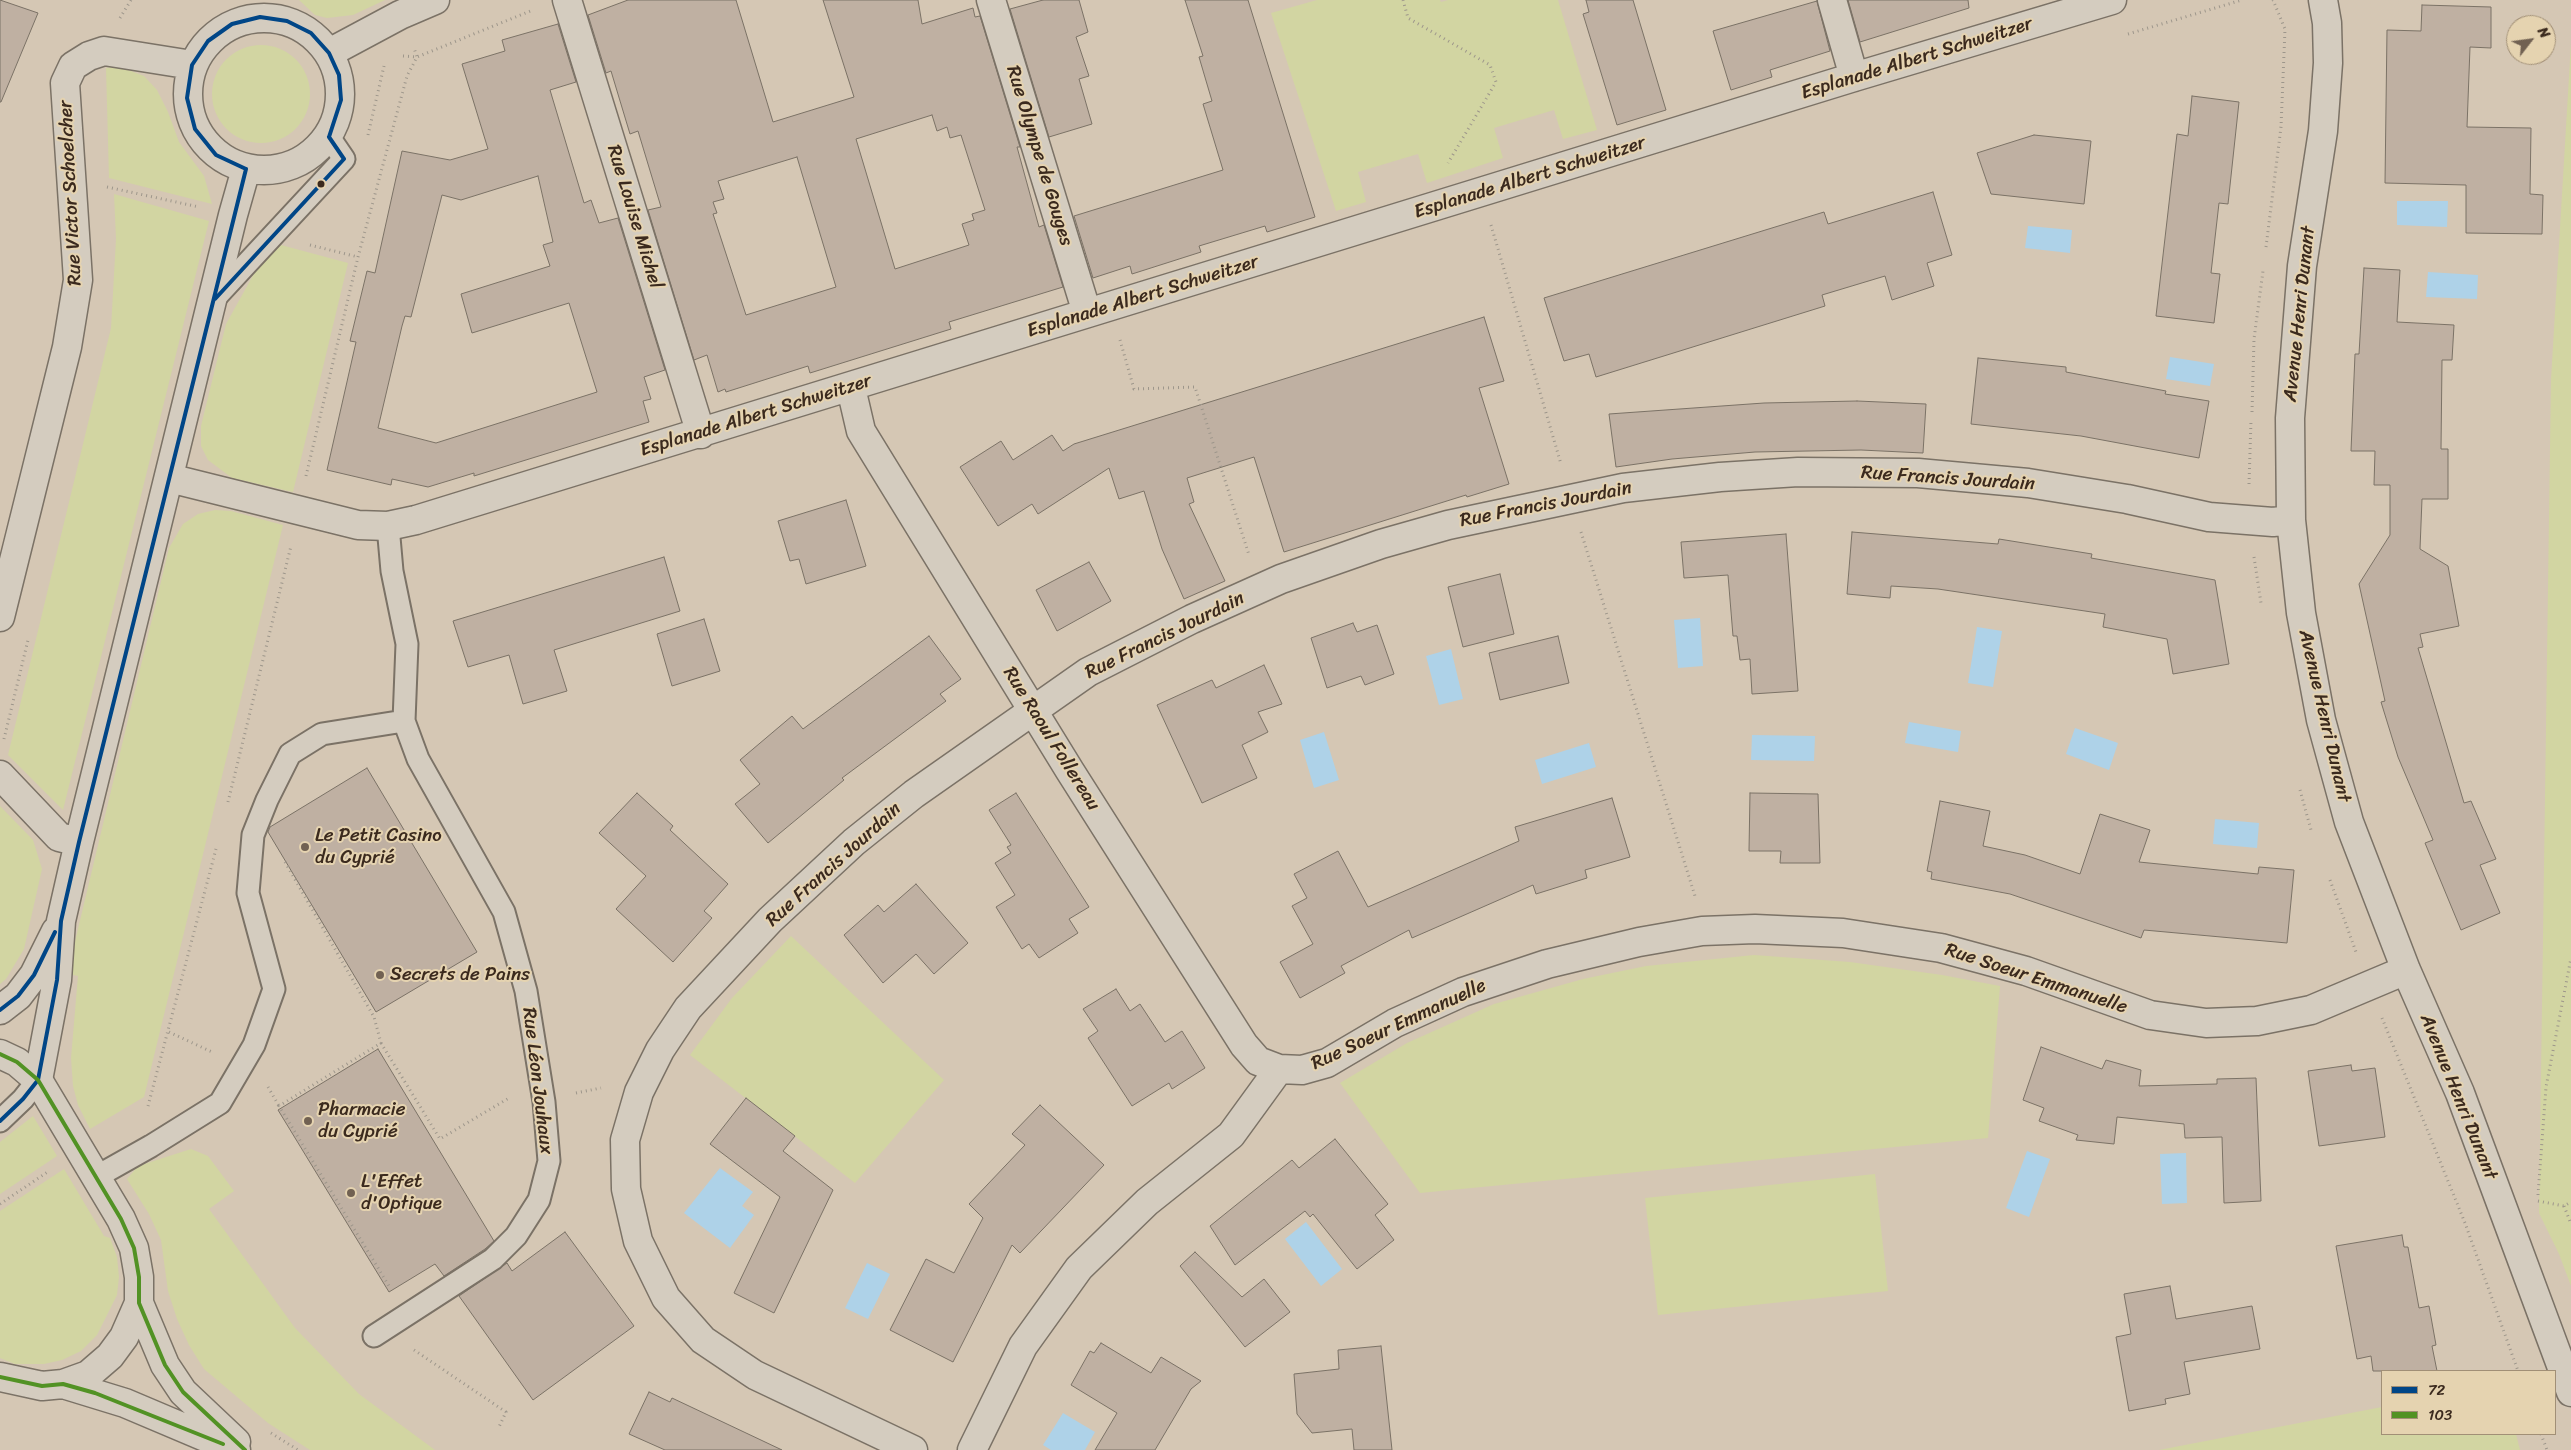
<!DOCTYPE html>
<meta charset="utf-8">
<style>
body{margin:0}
#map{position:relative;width:2571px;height:1450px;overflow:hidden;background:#d5c7b4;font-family:Sriracha,sans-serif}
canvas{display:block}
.legend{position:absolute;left:2381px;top:1370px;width:175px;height:65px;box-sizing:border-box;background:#e5d3b0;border:1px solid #a18f76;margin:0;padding:6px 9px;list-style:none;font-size:15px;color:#3b2a1e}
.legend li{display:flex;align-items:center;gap:10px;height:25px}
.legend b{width:25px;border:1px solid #a18f76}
.north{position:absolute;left:2506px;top:15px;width:50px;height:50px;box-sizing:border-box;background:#e5d3b0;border:1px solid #a18f76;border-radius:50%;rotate:60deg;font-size:14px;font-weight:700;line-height:20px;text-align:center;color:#3b2a1e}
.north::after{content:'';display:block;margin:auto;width:18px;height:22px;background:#716152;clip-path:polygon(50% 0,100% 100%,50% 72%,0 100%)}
</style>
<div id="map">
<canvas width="2571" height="1450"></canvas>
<ul class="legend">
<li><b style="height:6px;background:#004687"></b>72</li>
<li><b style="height:6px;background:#529224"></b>103</li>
</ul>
<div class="north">N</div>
</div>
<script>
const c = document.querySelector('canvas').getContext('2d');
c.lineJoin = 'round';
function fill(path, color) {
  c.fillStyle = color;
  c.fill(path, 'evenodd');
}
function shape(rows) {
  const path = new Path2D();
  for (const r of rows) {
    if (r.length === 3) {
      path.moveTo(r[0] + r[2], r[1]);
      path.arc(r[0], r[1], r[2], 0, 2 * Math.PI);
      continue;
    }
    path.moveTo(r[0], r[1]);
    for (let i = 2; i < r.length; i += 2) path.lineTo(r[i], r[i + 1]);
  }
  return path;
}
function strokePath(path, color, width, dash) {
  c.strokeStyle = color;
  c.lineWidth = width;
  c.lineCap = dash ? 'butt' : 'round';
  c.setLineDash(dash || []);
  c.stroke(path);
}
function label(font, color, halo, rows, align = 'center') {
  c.font = font + ' Sriracha,sans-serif';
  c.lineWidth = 4;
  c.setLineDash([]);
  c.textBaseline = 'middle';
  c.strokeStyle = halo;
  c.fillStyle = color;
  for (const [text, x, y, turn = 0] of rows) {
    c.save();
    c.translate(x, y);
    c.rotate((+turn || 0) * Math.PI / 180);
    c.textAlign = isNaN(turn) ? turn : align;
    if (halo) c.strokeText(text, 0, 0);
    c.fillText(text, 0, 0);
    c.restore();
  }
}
const green = shape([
 [299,0,385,0,353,15,327,18,315,15],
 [1317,0,1440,0,1441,2,1448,0,1558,0,1597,130,1563,139,1554,110,1494,128,1503,158,1427,183,1418,154,1358,172,1366,202,1336,211,1271,13],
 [2571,43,2571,1286,2559,1254,2539,1213,2551,379],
 [261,94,49],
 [118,66,144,76,157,90,168,112,179,142,204,176,212,204,109,178,106,68],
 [114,194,209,221,63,810,8,755,111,328,116,239],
 [281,245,348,263,293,492,232,478,208,460,201,446,201,426,226,324,256,270],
 [215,510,231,511,283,525,144,1097,90,1129,78,1105,73,1086,71,1058,78,976,69,974,72,954,169,548,183,524,198,514],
 [0,806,33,840,42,869,24,949,6,979,0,984],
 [791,936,944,1080,855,1183,690,1055,732,998],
 [1754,955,1850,962,1942,975,2000,986,1988,1138,1420,1193,1340,1083,1407,1043,1494,1004,1583,979,1646,966],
 [33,1116,57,1156,0,1194,0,1142],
 [191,1149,208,1156,234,1191,209,1209,295,1328,359,1394,435,1450,310,1450,268,1423,204,1369,189,1345,177,1319,168,1291,161,1240,149,1214,127,1179,138,1166],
 [64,1169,104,1236,110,1238,117,1257,119,1277,117,1295,97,1335,81,1351,62,1360,44,1364,15,1364,0,1358,0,1211],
 [1875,1174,1888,1291,1658,1315,1645,1198],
 [2382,1407,2382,1434,2516,1434,2520,1450,2159,1450]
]);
const water = shape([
 [2397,201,2448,201,2447,227,2397,225],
 [2028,226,2072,230,2070,253,2025,248],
 [2428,272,2478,275,2477,299,2426,297],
 [2170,357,2214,364,2210,386,2166,379],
 [1700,618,1703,666,1678,668,1674,620],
 [1977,627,2002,631,1993,687,1968,683],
 [1451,649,1463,699,1439,705,1426,656],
 [1909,722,1961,731,1958,752,1905,743],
 [2075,728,2118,743,2109,770,2066,754],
 [1324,732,1339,780,1314,788,1300,740],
 [1752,735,1815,736,1814,761,1751,760],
 [1589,743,1596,767,1542,784,1535,760],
 [2215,819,2259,823,2257,848,2213,844],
 [2027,1151,2050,1159,2029,1217,2006,1208],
 [2186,1153,2187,1203,2162,1204,2160,1154],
 [720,1168,753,1192,742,1206,754,1215,730,1248,684,1213],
 [1306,1222,1342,1269,1321,1286,1285,1239],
 [867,1263,890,1274,868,1319,845,1308],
 [1063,1413,1095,1432,1085,1450,1051,1450,1043,1445]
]);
const building = shape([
 [0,0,38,13,1,102,0,102,0,0],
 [628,0,736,0,773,122,854,97,823,0,918,0,922,24,973,8,975,17,980,16,1020,147,1017,147,1039,227,1044,225,1063,287,949,322,951,329,810,373,808,366,726,392,725,389,718,392,707,355,694,360,648,210,661,207,638,131,630,134,611,71,606,73,588,15,628,0],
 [932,115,937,131,947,127,950,138,961,135,985,210,972,214,974,220,962,224,969,245,895,269,856,139,932,115],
 [797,157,836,287,746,315,713,214,717,213,713,202,724,199,718,181,797,157],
 [1043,0,1079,0,1088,32,1076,37,1089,76,1079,79,1092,124,1049,137,1010,9,1043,0],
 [1185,0,1248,0,1315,217,1267,232,1265,226,1199,246,1201,252,1132,274,1130,266,1093,278,1074,216,1223,170,1203,104,1212,101,1199,57,1203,56,1185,0],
 [1586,0,1633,0,1666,110,1617,125,1583,14,1589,12,1586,0],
 [1848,0,1968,0,1969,8,1860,42,1848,0],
 [1817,1,1830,51,1770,70,1772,77,1731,90,1713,31,1817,1],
 [2422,5,2491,7,2491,48,2470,47,2467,127,2531,128,2530,194,2543,195,2542,234,2466,233,2466,185,2385,183,2387,30,2421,31,2422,5],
 [558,24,576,82,550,90,584,203,591,200,599,223,618,218,665,370,644,377,651,399,643,401,649,422,474,476,474,473,428,487,392,479,391,485,327,470,356,342,350,341,367,271,375,273,402,151,450,160,488,149,462,64,505,51,502,40,558,24],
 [538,176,553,242,543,245,550,266,461,294,472,333,569,303,597,392,436,443,378,428,402,326,405,316,411,317,442,195,461,200,538,176],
 [2192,96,2239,102,2228,204,2219,203,2211,273,2220,274,2214,323,2156,316,2177,134,2188,136,2192,96],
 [2034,135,2091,141,2084,204,1991,194,1977,153,2034,135],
 [1933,192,1952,255,1927,263,1934,286,1892,300,1885,276,1822,295,1825,306,1596,377,1589,354,1564,361,1544,298,1824,212,1828,224,1933,192],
 [2364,268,2400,270,2397,322,2454,325,2452,360,2442,360,2441,449,2448,449,2448,499,2422,499,2420,549,2448,566,2459,626,2420,634,2423,647,2418,648,2464,803,2471,801,2496,859,2480,865,2500,913,2461,930,2425,843,2433,840,2398,757,2381,702,2385,701,2359,584,2390,535,2390,485,2374,485,2375,451,2351,451,2355,354,2359,354,2364,268],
 [1484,317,1504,381,1479,388,1509,484,1467,497,1466,495,1284,552,1254,457,1187,478,1194,502,1189,504,1225,581,1184,599,1162,549,1144,491,1119,499,1109,468,1038,514,1032,504,998,526,960,467,1001,441,1013,460,1052,435,1063,451,1074,444,1484,317],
 [1978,358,2066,367,2066,372,2166,391,2165,394,2209,401,2199,458,2081,436,1971,424,1978,358],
 [1857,401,1926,404,1923,453,1861,450,1755,452,1672,459,1616,467,1609,414,1764,403,1857,401],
 [846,500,866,566,806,584,799,559,790,561,778,521,846,500],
 [1852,532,1998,544,1999,539,2092,554,2091,558,2215,580,2229,664,2173,674,2167,639,2103,627,2105,614,1938,589,1891,586,1890,598,1847,594,1852,532],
 [1786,534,1798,691,1752,694,1750,659,1740,660,1737,636,1733,636,1728,575,1684,578,1681,542,1786,534],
 [664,557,680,611,554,650,567,691,523,704,509,655,468,667,453,621,664,557],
 [1089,562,1111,601,1057,631,1036,590,1089,562],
 [1500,574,1514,634,1463,647,1448,587,1500,574],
 [704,619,720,671,672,686,657,634,704,619],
 [1353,623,1357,632,1377,625,1394,674,1365,685,1361,676,1327,688,1311,638,1353,623],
 [929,636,961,679,940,694,946,701,842,778,844,780,768,843,735,804,760,784,740,760,792,716,803,729,929,636],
 [1558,636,1569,683,1500,700,1489,653,1558,636],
 [1264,665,1282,704,1258,712,1268,732,1242,745,1257,778,1202,803,1157,705,1212,680,1216,688,1264,665],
 [367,768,477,952,376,1012,268,832,270,827,367,768],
 [637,793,673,826,670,830,728,884,704,911,712,918,673,962,616,909,646,876,599,833,637,793],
 [1016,793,1089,907,1069,919,1078,933,1039,958,1029,944,1022,949,996,907,1015,895,995,863,1011,853,1007,847,1011,845,989,810,1016,793],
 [1750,793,1818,794,1820,863,1780,863,1781,851,1749,851,1750,793],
 [1612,798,1630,857,1585,870,1587,878,1536,894,1533,885,1412,938,1409,930,1341,966,1345,973,1300,998,1280,962,1313,944,1292,906,1307,898,1294,874,1338,851,1368,907,1519,841,1515,827,1612,798],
 [1940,801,1990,811,1983,846,2025,855,2080,874,2100,814,2150,830,2139,862,2258,874,2259,867,2294,870,2287,943,2144,930,2141,938,2010,894,1931,879,1932,872,1927,871,1940,801],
 [916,884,968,943,934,974,916,954,883,983,844,935,878,905,884,912,916,884],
 [1116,989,1130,1011,1140,1004,1165,1042,1182,1031,1205,1068,1172,1089,1169,1083,1132,1106,1088,1038,1098,1031,1083,1009,1116,989],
 [2041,1047,2102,1069,2106,1060,2141,1070,2139,1086,2217,1084,2217,1079,2256,1078,2261,1201,2224,1203,2222,1137,2185,1138,2184,1124,2117,1117,2114,1144,2076,1140,2078,1135,2039,1121,2044,1108,2023,1100,2041,1047],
 [378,1049,494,1241,485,1249,444,1276,435,1264,389,1292,278,1110,378,1049],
 [2351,1065,2352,1071,2375,1068,2385,1137,2319,1146,2308,1071,2351,1065],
 [746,1098,795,1136,783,1151,833,1190,774,1313,734,1293,780,1197,710,1144,746,1098],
 [1040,1105,1104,1165,1020,1253,1012,1245,953,1362,890,1330,926,1259,954,1273,983,1218,969,1204,1025,1145,1012,1134,1040,1105],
 [1335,1139,1388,1204,1375,1215,1394,1240,1357,1269,1313,1214,1310,1217,1305,1211,1235,1265,1210,1226,1292,1160,1299,1168,1335,1139],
 [565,1232,634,1326,533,1400,459,1296,507,1263,512,1271,565,1232],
 [2402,1235,2404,1247,2408,1247,2419,1308,2429,1306,2436,1345,2432,1346,2437,1371,2373,1371,2371,1356,2357,1359,2336,1246,2402,1235],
 [1195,1252,1242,1297,1264,1279,1290,1312,1245,1347,1180,1266,1195,1252],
 [2170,1286,2176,1319,2252,1306,2260,1349,2184,1362,2190,1394,2165,1399,2166,1404,2129,1411,2116,1337,2131,1334,2124,1294,2170,1286],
 [1101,1343,1151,1373,1161,1357,1201,1381,1191,1389,1155,1450,1095,1450,1117,1413,1071,1385,1090,1351,1094,1353,1101,1343],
 [1381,1346,1392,1450,1354,1450,1352,1429,1312,1433,1297,1414,1294,1374,1339,1369,1338,1350,1381,1346],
 [649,1392,670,1402,672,1398,782,1450,665,1450,629,1434,649,1392]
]);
const path = shape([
 [1403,0,1408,18,1490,65,1496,82,1448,163],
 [120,18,131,0],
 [2128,34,2242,0],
 [403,56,417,57,533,10],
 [368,135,384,66],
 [107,187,199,207],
 [1491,225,1561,464],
 [310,245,358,257],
 [2266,247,2281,127,2285,29,2273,0,2269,0],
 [1120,340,1134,389,1195,387,1249,555],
 [2252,412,2254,339,2263,271],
 [306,476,358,257,407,76,417,57,414,48],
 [2249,484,2251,420],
 [1581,532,1695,896],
 [2254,557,2261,603],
 [4,739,28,640],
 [2300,790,2311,830],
 [228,802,291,546],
 [285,862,374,1017,381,1043,279,1106,389,1286],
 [2330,880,2356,952],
 [2382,1018,2465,1223,2518,1371],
 [169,1032,212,1052],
 [381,1043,440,1139,509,1098],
 [268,1087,279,1106],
 [576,1093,601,1088],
 [148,1106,216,849],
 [2538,1195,2546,1087,2571,958],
 [2538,1201,2564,1206,2571,1202],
 [0,1204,49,1171],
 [2564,1206,2571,1224],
 [414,1350,506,1412,499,1427],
 [271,1433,298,1450],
 [2541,1434,2547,1450]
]);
const lane = shape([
 [213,300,344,159,329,137],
 [0,1121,23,1099,38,1080],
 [96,1177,151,1146,220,1103,254,1045,274,989,248,893,253,835,267,800,290,754,322,734,404,721],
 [374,1336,493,1259,516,1236,539,1200,549,1161,544,1102,526,991,504,912,418,759,404,721,407,644,392,571,388,526]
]);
const street = shape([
 [567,0,701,434],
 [991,0,1087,313],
 [1832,0,1854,77],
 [2323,0,2327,23,2328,63,2323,131,2302,266,2290,418,2291,520,2301,613,2321,720,2349,822,2406,970,2460,1093,2571,1392],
 [264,94,76],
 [329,53,400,15,435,0],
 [851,388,861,431,1070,771,1244,1045,1258,1061,1279,1069,1302,1070,1327,1063,1395,1023,1463,992,1547,964,1639,942,1702,931,1755,929,1843,933,1941,948,2026,971,2150,1015,2206,1023,2257,1021,2311,1010,2406,970],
 [169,478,358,525,388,526,416,520,1854,77,2112,0],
 [0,617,67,347,78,280,65,83,73,66,89,56,104,51,192,65],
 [0,775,59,837,79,842],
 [0,1010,18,996,34,975,56,931],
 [38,1080,57,980,61,921,79,842,233,215,246,169],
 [913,1450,755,1375,703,1340,666,1298,638,1241,626,1189,625,1140,639,1092,660,1050,688,1008,770,920,854,842,914,794,1088,672,1192,619,1281,579,1381,544,1448,525,1623,488,1720,477,1798,472,1918,473,2028,483,2127,499,2209,517,2273,522,2291,520],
 [972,1450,1023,1346,1079,1268,1147,1202,1231,1135,1279,1069]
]);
const secondary = shape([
 [0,1054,17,1062,38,1080,121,1219,134,1248,139,1277,139,1303,124,1337,110,1356,88,1375,63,1384,42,1386,0,1377],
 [139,1303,165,1365,183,1392,236,1442],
 [63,1384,125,1403,236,1450]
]);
const bus1 = shape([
 [246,169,216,155,195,129,187,98,192,65,208,41,232,24,260,17,287,21,311,33,329,53,339,75,341,100,329,137],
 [215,299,344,159,329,137],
 [0,1010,18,996,34,975,55,932],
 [0,1121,23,1099,38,1080,57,980,61,921,79,842,246,169]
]);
const bus2 = shape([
 [0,1054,17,1062,38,1080,121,1219,134,1248,139,1277,139,1303,165,1365,183,1392,245,1450],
 [0,1377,42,1386,63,1384,95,1393,223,1444]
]);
const markers = [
 [321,184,4.5,"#3b2a1e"],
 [305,847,5,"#716152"],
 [380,975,5,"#716152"],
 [308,1121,5,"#716152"],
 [351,1193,5,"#716152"]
];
const streetNames = [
 ["Esplanade Albert Schweitzer",1917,59,-17],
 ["Rue Olympe de Gouges",1039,156,73],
 ["Esplanade Albert Schweitzer",1530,178,-17],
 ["Rue Victor Schoelcher",71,193,-93],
 ["Rue Louise Michel",634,217,73],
 ["Esplanade Albert Schweitzer",1143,297,-17],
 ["Avenue Henri Dunant",2300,314,-84],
 ["Esplanade Albert Schweitzer",756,416,-17],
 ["Rue Francis Jourdain",1948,479,4],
 ["Rue Francis Jourdain",1546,505,-11],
 ["Rue Francis Jourdain",1165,636,-26],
 ["Avenue Henri Dunant",2324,716,77],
 ["Rue Raoul Follereau",1051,739,58],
 ["Rue Francis Jourdain",834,865,-42],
 ["Rue Soeur Emmanuelle",2036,979,18],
 ["Rue Soeur Emmanuelle",1399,1025,-25],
 ["Rue Léon Jouhaux",537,1081,83],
 ["Avenue Henri Dunant",2458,1097,68]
];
const poiNames = [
 ["Le Petit Casino",315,836],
 ["du Cyprié",315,858],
 ["Secrets de Pains",390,975],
 ["Pharmacie",318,1110],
 ["du Cyprié",318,1132],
 ["L'Effet",361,1182],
 ["d'Optique",361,1204]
];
fill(green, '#d2d5a2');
fill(water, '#aed2e8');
fill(building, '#bfb0a2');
strokePath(building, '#7b7266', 1);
strokePath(lane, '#7b7266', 25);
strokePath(street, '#7b7266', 31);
strokePath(secondary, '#7b7266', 31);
strokePath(path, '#9d968b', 3, [1, 4]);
strokePath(lane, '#d4ccbf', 21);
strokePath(street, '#d4ccbf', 28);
strokePath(secondary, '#d4ccbf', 28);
strokePath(bus1, '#004687', 4);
strokePath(bus2, '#529224', 4);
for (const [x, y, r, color] of markers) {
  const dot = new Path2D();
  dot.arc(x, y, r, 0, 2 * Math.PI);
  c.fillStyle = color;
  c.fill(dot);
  strokePath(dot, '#e5d3b0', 2);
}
label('19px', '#3b2a1e', '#e5d3b0', streetNames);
label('19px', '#3b2a1e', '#e5d3b0', poiNames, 'left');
</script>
